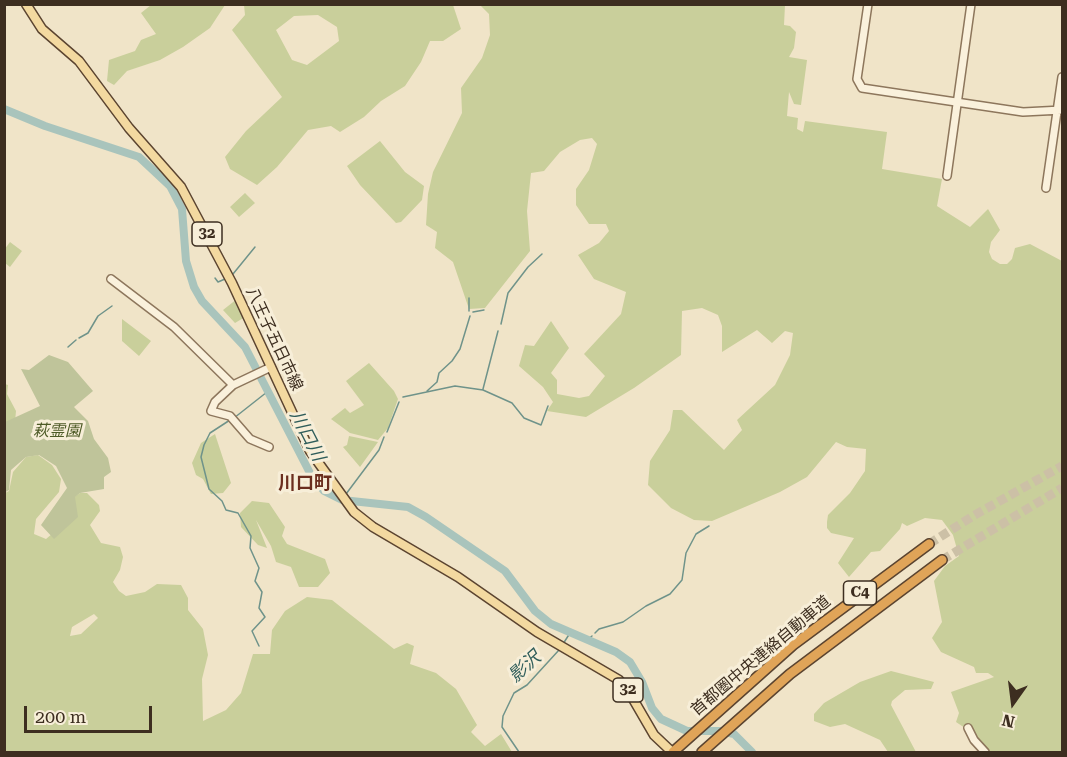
<!DOCTYPE html>
<meta charset="utf-8">
<style>
body{margin:0}
#map{position:relative;width:1067px;height:757px;overflow:hidden;background:#f0e4c8;font-family:"Roboto Serif",serif}
canvas{display:block}
.frame{position:absolute;inset:0;border:6px solid #3d2e20;pointer-events:none}
.north{position:absolute;left:983px;top:673px;width:60px;height:60px;-webkit-text-stroke:4px #f7eed8;paint-order:stroke;rotate:194deg;font-size:16px;font-weight:700;line-height:24px;text-align:center;color:#3d2e20}
.north::after{content:'';display:block;margin:auto;width:21px;height:27px;background:#3d2e20;clip-path:polygon(50% 0,100% 100%,50% 72%,0 100%)}
.scale{position:absolute;left:24px;top:706px;width:128px;height:27px;box-sizing:border-box;border:3px solid #3d2e20;border-top:0;padding-left:8px;font-size:18px;line-height:21px;white-space:nowrap;color:#3d2e20;-webkit-text-stroke:4px #f7eed8;paint-order:stroke}
</style>
<div id="map">
<canvas width="1067" height="757"></canvas>
<div class="frame"></div>
<div class="north">N</div>
<div class="scale">200 m</div>
</div>
<script>
const c = document.querySelector('canvas').getContext('2d');
c.lineJoin = 'round';
function fill(path, color) {
  c.fillStyle = color;
  c.fill(path, 'evenodd');
}
function shape(rows) {
  const path = new Path2D();
  for (const r of rows) {
    path.moveTo(r[0], r[1]);
    for (let i = 2; i < r.length; i += 2) path.lineTo(r[i], r[i + 1]);
  }
  return path;
}
function strokePath(path, color, width, dash) {
  c.strokeStyle = color;
  c.lineWidth = width;
  c.lineCap = dash ? 'butt' : 'round';
  c.setLineDash(dash || []);
  c.stroke(path);
}
function label(font, color, halo, rows, align = 'center') {
  c.font = font + ' "Roboto Serif","Noto Sans JP",serif';
  c.lineWidth = 6;
  c.setLineDash([]);
  c.textBaseline = 'middle';
  c.strokeStyle = halo;
  c.fillStyle = color;
  for (const [text, x, y, turn = 0] of rows) {
    c.save();
    c.translate(x, y);
    c.rotate((+turn || 0) * Math.PI / 180);
    c.textAlign = isNaN(turn) ? turn : align;
    if (halo) c.strokeText(text, 0, 0);
    c.fillText(text, 0, 0);
    c.restore();
  }
}
const green = shape([
 [151,5,225,5,210,28,183,47,160,60,127,71,114,85,107,81,109,60,135,51,141,40,156,34,141,13],
 [244,5,453,5,461,29,443,41,430,41,421,62,405,86,381,101,364,117,340,132,331,126,308,130,277,167,257,185,230,169,225,157,246,131,282,97,232,30,245,15],
 [318,15,337,27,339,41,307,65,292,60,276,30,294,16],
 [480,5,785,5,784,25,790,26,796,32,794,48,789,57,807,60,801,105,794,104,789,92,787,116,798,118,797,129,803,132,805,121,887,132,882,169,942,179,937,206,970,227,988,209,1000,230,991,242,989,252,992,259,1000,264,1007,264,1012,259,1015,248,1030,244,1062,261,1062,752,990,752,977,736,956,722,959,713,951,692,994,677,988,673,976,673,974,667,941,652,932,638,942,622,934,581,945,566,959,556,953,535,942,520,925,518,907,526,902,523,900,529,880,551,871,552,849,577,838,563,854,538,831,533,827,528,827,522,828,515,850,493,865,471,866,449,847,447,836,442,807,477,780,492,712,521,694,520,671,508,648,485,650,461,670,430,673,410,682,410,724,450,742,430,737,420,775,385,790,355,793,333,785,331,772,343,757,330,722,352,722,326,718,315,702,308,682,311,681,355,634,388,586,417,547,411,553,402,543,387,519,366,525,345,534,346,551,321,569,348,551,373,557,380,557,394,579,398,589,396,605,376,584,354,621,314,626,292,594,279,578,255,599,243,609,231,606,224,589,224,576,205,576,189,589,170,597,144,592,138,580,140,560,152,544,171,531,173,527,211,530,251,485,308,469,309,453,262,435,248,437,232,426,225,428,194,433,172,462,113,461,88,482,58,490,35,489,14],
 [380,141,405,172,424,186,422,200,401,222,396,223,360,185,347,166],
 [245,193,255,203,239,217,230,207],
 [10,242,22,251,10,267,5,263,4,250],
 [237,299,245,317,235,323,223,310],
 [122,319,151,341,139,356,122,341],
 [369,363,394,391,398,399,388,428,378,440,350,433,331,419,345,408,350,413,364,405,346,381],
 [5,384,8,385,7,394,16,411,15,422,5,424],
 [215,434,231,483,223,493,211,494,203,479,196,475,192,463,201,443],
 [349,436,378,442,360,467,343,447,347,445],
 [38,455,52,465,61,479,59,492,36,519,34,534,46,539,72,517,71,499,80,493,87,493,99,505,100,511,90,525,101,543,120,547,123,557,120,570,113,582,119,591,126,596,145,592,157,584,181,585,188,598,188,610,203,629,208,655,202,679,203,721,226,710,241,693,253,654,270,654,272,630,285,611,307,597,332,600,394,649,407,643,414,646,410,664,436,673,456,689,477,725,471,732,485,746,501,734,512,752,5,752,5,493,9,491,13,472,26,457],
 [94,614,98,618,81,634,70,636,72,627],
 [252,501,269,503,285,527,282,536,287,544,325,559,330,573,318,587,299,587,291,567,276,562,271,546,256,520,267,548,258,545,241,527,240,513],
 [891,671,934,682,931,689,905,690,892,701,891,705,916,752,888,752,880,740,845,724,830,727,814,721,814,714,824,703,860,682]
]);
const cemetery = shape([
 [49,355,68,362,93,391,74,407,88,421,94,439,108,458,111,472,104,477,104,489,80,493,75,497,78,517,54,539,41,525,67,488,56,466,39,455,26,457,11,470,9,490,4,493,5,422,40,406,21,369,29,370]
]);
const stream = shape([
 [233,274,255,247],
 [215,278,218,282,225,279],
 [469,298,469,311],
 [473,312,484,310],
 [501,324,508,293,528,267,542,254],
 [79,338,88,333,98,316,112,306],
 [68,347,76,340],
 [483,389,498,331],
 [427,391,437,382,439,373,452,361,460,349,470,316],
 [403,397,455,386,483,390,512,403,524,418,541,425,548,406],
 [234,418,267,392],
 [230,420,210,433,204,445,201,457,209,489,222,501,226,510,238,513,251,536,250,548,259,568,255,581,262,592,259,608,265,617,252,631,259,646],
 [387,432,399,402],
 [346,494,379,450,384,437],
 [595,633,599,629,623,622,646,606,670,594,682,580,686,553,696,534,709,526],
 [587,640,592,636],
 [563,644,570,633],
 [519,752,502,727,503,716,514,693,527,685,559,650]
]);
const river = shape([
 [4,109,45,126,139,157,170,186,182,209,186,261,194,287,202,301,245,347,311,475,324,491,342,500,408,507,426,517,505,571,535,611,551,624,616,652,630,662,642,682,652,708,661,719,687,731,721,731,734,734,752,752]
]);
const highwayTunnel = shape([
 [929,544,973,516,1062,466],
 [942,560,1062,488]
]);
const minor = shape([
 [868,4,857,79,862,88,1023,112,1062,110],
 [947,176,971,4],
 [1046,188,1062,77],
 [111,279,174,327,233,385],
 [269,447,250,439,230,416,211,411,215,402,233,385,271,367],
 [968,728,974,740,985,752]
]);
const major = shape([
 [26,4,42,29,79,61,129,128,181,187,232,283,310,451,354,512,373,527,458,577,537,632,619,680,629,692,654,735,672,752]
]);
const highway = shape([
 [673,752,793,645,929,544],
 [702,752,790,674,942,560]
]);
const shields = [
 [207,234,30],
 [860,593,33],
 [628,690,30]
];
const shieldNames = [
 ["32",207,234],
 ["C4",860,593],
 ["32",628,690]
];
const streetNames = [
 ["八王子五日市線",274,339,65],
 ["首都圏中央連絡自動車道",761,656,-40]
];
const parkNames = [
 ["萩霊園",57,431]
];
const waterNames = [
 ["川口川",307,436,63],
 ["影沢",525,667,-42]
];
const neighbourhoodNames = [
 ["川口町",305,484]
];
fill(green, '#c9cf9b');
fill(cemetery, '#bfc49a');
strokePath(stream, '#6f938a', 1.5);
strokePath(river, '#a9c4bc', 8);
strokePath(highwayTunnel, '#ccc0a6', 9, [9, 4.5]);
strokePath(minor, '#8d765c', 10);
strokePath(major, '#5b4430', 11);
strokePath(highway, '#5b4430', 12);
strokePath(minor, '#faf1dc', 7);
strokePath(major, '#f3d9a0', 8);
strokePath(highway, '#e0a458', 9);
for (const [x, y, w] of shields) {
  const box = new Path2D();
  box.roundRect(x - w / 2, y - 12, w, 24, 4.5);
  c.fillStyle = '#f7eed8';
  c.fill(box);
  strokePath(box, '#3d2e20', 1.5);
}
label('bold 15px', '#3d2e20', null, shieldNames);
label('16px', '#3d2e20', '#f7eed8', streetNames);
label('italic 16px', '#4d5a26', '#f7eed8', parkNames);
label('italic 18px', '#2f5d5a', '#f7eed8', waterNames);
label('bold 18px', '#6b2e1e', '#f7eed8', neighbourhoodNames);
</script>
